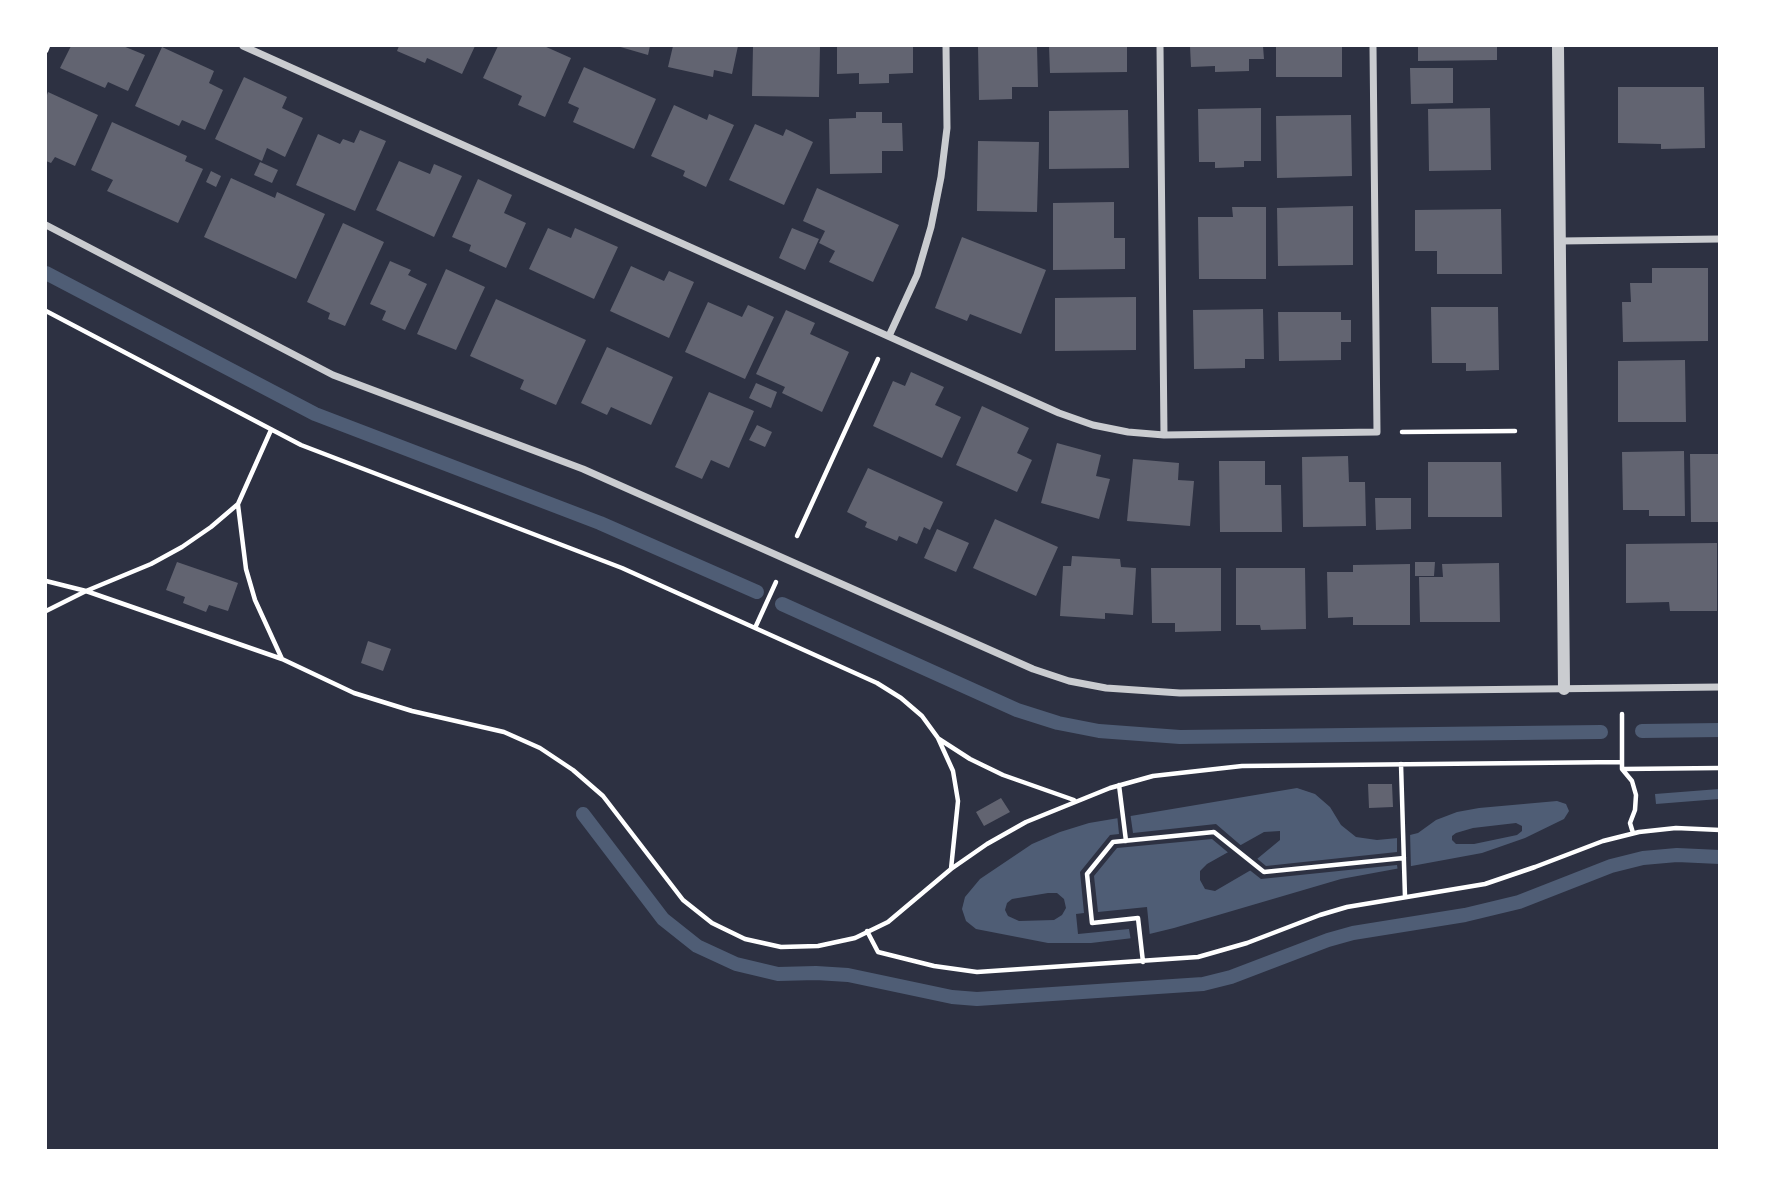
<!DOCTYPE html>
<style>
body{margin:0}
#map{position:relative;width:1765px;height:1196px;overflow:hidden;background:#2d3142;font-family:"Public Sans",sans-serif}
canvas{display:block}
.frame{position:absolute;inset:0;border:47px solid #fff;pointer-events:none}
</style>
<div id="map">
<canvas width="1765" height="1196"></canvas>
<div class="frame"></div>
</div>
<script>
const c = document.querySelector('canvas').getContext('2d');
c.lineJoin = 'round';
function fill(path, color) {
  c.fillStyle = color;
  c.fill(path, 'evenodd');
}
function shape(rows) {
  const path = new Path2D();
  for (const r of rows) {
    path.moveTo(r[0], r[1]);
    for (let i = 2; i < r.length; i += 2) path.lineTo(r[i], r[i + 1]);
  }
  return path;
}
function strokePath(path, color, width, dash) {
  c.strokeStyle = color;
  c.lineWidth = width;
  c.lineCap = dash ? 'butt' : 'round';
  c.setLineDash(dash || []);
  c.stroke(path);
}
const water = shape([
 [1297,788,1315,794,1330,807,1341,825,1356,837,1377,840,1398,838,1418,833,1436,820,1457,812,1479,808,1557,801,1566,804,1569,811,1564,819,1525,838,1482,853,1341,879,1174,928,1133,938,1091,943,1048,943,976,929,966,921,962,909,965,897,980,879,1032,844,1060,832,1089,823],
 [1516,823,1522,826,1522,831,1517,835,1474,844,1456,844,1452,840,1452,836,1456,833,1473,828],
 [1280,831,1280,840,1257,859,1251,870,1215,891,1205,889,1200,880,1200,871,1207,864,1264,832],
 [1048,893,1057,893,1064,899,1066,908,1062,915,1054,920,1019,921,1008,916,1005,910,1007,903,1012,899],
 [1719,789,1719,799,1656,804,1655,794]
]);
const pier = shape([
 [1130,812,1133,833,1216,824,1244,848,1231,855,1212,839,1117,848,1094,876,1098,912,1147,907,1150,937,1131,941,1129,929,1078,934,1076,914,1084,913,1080,872,1110,835,1119,834,1117,814],
 [1410,831,1411,870,1398,872,1397,865,1261,879,1247,868,1254,856,1266,866,1397,852,1397,835]
]);
const stream = shape([
 [46,273,315,414,600,523,757,592],
 [782,604,1017,710,1058,723,1099,731,1180,737,1601,732],
 [1642,731,1720,730],
 [583,814,663,919,697,946,736,964,778,974,816,973,848,975,952,997,977,999,1203,984,1231,977,1328,940,1353,933,1465,915,1519,902,1611,866,1643,858,1677,855,1720,857]
]);
const building = shape([
 [71,46,123,46,145,55,128,91,108,82,105,88,60,68],
 [399,46,475,46,462,74,427,58,425,63,397,51],
 [498,46,544,46,571,58,545,117,518,105,522,96,483,78],
 [617,46,650,46,648,55],
 [673,46,738,46,732,74,714,70,713,77,668,67],
 [753,46,820,46,819,97,752,96],
 [837,46,913,46,913,73,889,74,889,83,859,84,859,73,837,74],
 [978,46,1037,46,1038,87,1012,87,1012,99,979,100],
 [1049,46,1127,46,1127,72,1050,73],
 [1190,46,1263,46,1264,59,1249,59,1249,71,1215,72,1215,66,1191,67],
 [1276,46,1342,46,1342,77,1276,77],
 [1418,46,1497,46,1497,60,1418,61],
 [162,47,214,71,209,83,223,90,205,130,182,120,179,126,135,106],
 [584,67,656,99,634,149,573,122,579,108,568,103],
 [1410,68,1453,68,1453,103,1411,104],
 [244,77,287,97,282,108,303,118,285,157,267,148,262,161,215,139],
 [1618,87,1704,87,1705,148,1661,149,1661,144,1618,143],
 [48,92,98,115,75,166,55,157,51,163,46,161,46,98],
 [674,105,707,120,709,114,734,125,706,187,683,176,685,171,651,156],
 [1261,108,1261,161,1244,161,1244,167,1215,168,1215,162,1199,162,1198,109],
 [1490,108,1491,170,1429,171,1428,109],
 [1128,110,1129,168,1049,169,1049,111],
 [856,112,882,112,882,123,902,123,903,151,882,151,882,173,830,174,829,119,856,118],
 [1351,115,1352,176,1277,178,1276,116],
 [112,122,187,156,185,161,203,169,178,223,107,191,113,180,91,170],
 [755,124,783,136,786,129,813,142,784,205,729,180],
 [360,130,386,141,355,211,296,185,318,134,340,144,343,139,354,143],
 [978,141,1039,142,1037,212,977,211],
 [399,161,430,174,434,164,462,176,434,237,376,210],
 [260,162,278,170,272,183,254,175],
 [211,171,221,176,216,187,206,182],
 [231,178,275,198,277,192,325,214,296,279,204,237],
 [478,179,512,195,504,213,526,223,506,268,469,251,471,245,452,237],
 [817,188,899,225,873,282,829,262,835,251,819,243,825,231,803,221],
 [1114,202,1114,238,1125,238,1125,269,1053,270,1053,203],
 [1353,206,1353,265,1278,266,1277,208],
 [1232,207,1266,207,1266,279,1199,279,1198,217,1233,217],
 [1501,209,1502,274,1437,274,1437,251,1415,251,1415,210],
 [343,223,384,242,345,326,328,319,330,313,307,302],
 [548,228,571,238,575,228,618,247,594,299,529,269],
 [792,228,819,239,805,270,779,258],
 [962,237,1046,270,1021,334,970,314,967,321,935,308],
 [390,261,411,270,408,275,427,284,405,330,382,320,386,311,370,304],
 [631,266,664,281,669,271,694,282,669,338,610,311],
 [1652,268,1708,268,1708,341,1623,342,1622,302,1631,302,1630,283,1652,283],
 [446,269,485,287,456,350,417,334],
 [1136,297,1136,350,1055,351,1055,298],
 [496,299,586,340,556,405,520,389,524,380,470,356],
 [708,302,742,317,748,305,774,317,745,379,685,352],
 [1431,307,1498,307,1499,370,1466,371,1466,363,1432,363],
 [1263,309,1264,359,1245,359,1245,368,1194,369,1193,310],
 [786,310,815,323,810,334,849,352,822,412,782,393,785,387,756,374],
 [1278,312,1341,312,1341,320,1351,320,1351,342,1341,342,1341,360,1279,361],
 [607,347,673,377,651,425,611,407,607,415,581,403],
 [1685,360,1686,422,1618,422,1618,361],
 [911,372,944,387,935,405,961,417,942,458,873,426,893,381,905,386],
 [756,383,777,392,771,408,749,398],
 [709,392,754,411,729,468,711,460,702,479,675,467],
 [982,406,1029,428,1017,453,1032,460,1017,492,956,465],
 [757,425,772,432,765,447,749,440],
 [1057,443,1101,455,1096,476,1110,479,1099,519,1041,503],
 [1684,451,1685,516,1649,516,1649,510,1623,510,1622,452],
 [1690,454,1720,454,1720,522,1691,522],
 [1348,456,1349,482,1365,482,1366,526,1303,527,1302,457],
 [1133,459,1179,463,1178,480,1194,481,1190,526,1127,521],
 [1219,461,1265,461,1265,485,1281,485,1282,532,1220,532],
 [1428,462,1501,462,1502,517,1428,517],
 [868,468,943,502,930,530,924,527,917,544,899,536,897,541,865,527,867,522,847,512],
 [1375,498,1411,498,1411,529,1376,530],
 [995,519,1058,547,1036,596,973,568],
 [937,529,969,543,956,572,924,558],
 [1717,543,1717,611,1670,611,1669,602,1626,603,1626,544],
 [1072,556,1120,559,1121,567,1136,568,1133,615,1105,613,1105,619,1060,616,1063,566,1071,566],
 [177,562,238,583,228,611,209,605,206,612,183,603,185,597,166,590],
 [1415,562,1435,562,1434,576,1415,576],
 [1499,563,1500,622,1420,622,1419,577,1443,577,1442,564],
 [1410,564,1410,625,1353,625,1353,617,1328,618,1327,572,1353,572,1353,565],
 [1151,568,1221,568,1221,631,1175,632,1175,623,1152,623],
 [1236,568,1305,568,1306,629,1261,630,1260,625,1236,625],
 [368,641,391,649,383,671,361,663],
 [1368,784,1392,784,1393,807,1369,808],
 [1001,798,1010,812,984,826,976,812]
]);
const path = shape([
 [46,51,48,46],
 [46,311,301,445,622,568,877,683,901,698,922,716,938,738,953,771,958,801,951,869],
 [1402,432,1515,431],
 [238,505,246,569,255,600,282,659],
 [797,536,878,359],
 [46,581,86,591,282,659,354,693,412,711,504,732,540,748,573,770,603,796,683,900,712,923,745,939,781,947,818,946,855,938,888,922,951,869,987,844,1026,822,1110,788,1153,776,1242,766,1622,762],
 [46,611,86,591,151,564,182,547,211,527,238,504,271,430],
 [755,628,776,582],
 [1622,714,1622,769,1632,781,1636,795,1635,810,1630,823,1633,833],
 [939,739,970,759,1003,775,1074,800],
 [1401,764,1405,897],
 [1623,769,1720,768],
 [1119,785,1126,841],
 [867,931,878,952,934,966,977,972,1198,957,1247,943,1320,915,1347,907,1485,884,1535,867,1603,841,1639,832,1676,828,1720,830],
 [1143,962,1138,918,1092,923,1087,874,1113,842,1214,832,1264,872,1404,858]
]);
const minor = shape([
 [243,46,1059,413,1093,425,1128,432,1164,435,1377,432,1373,46],
 [1160,46,1164,435],
 [46,225,333,375,583,469,1033,669,1069,681,1106,688,1180,693,1720,687],
 [1560,241,1720,239],
 [889,336,917,275,931,227,941,177,947,128,946,46]
]);
const tertiary = shape([
 [1558,46,1564,689]
]);
fill(water, '#4f5d75');
fill(pier, '#2d3142');
strokePath(stream, '#4f5d75', 14);
fill(building, '#626471');
strokePath(path, '#fff', 4.5);
strokePath(minor, '#caccd0', 7);
strokePath(tertiary, '#caccd0', 12);
</script>
